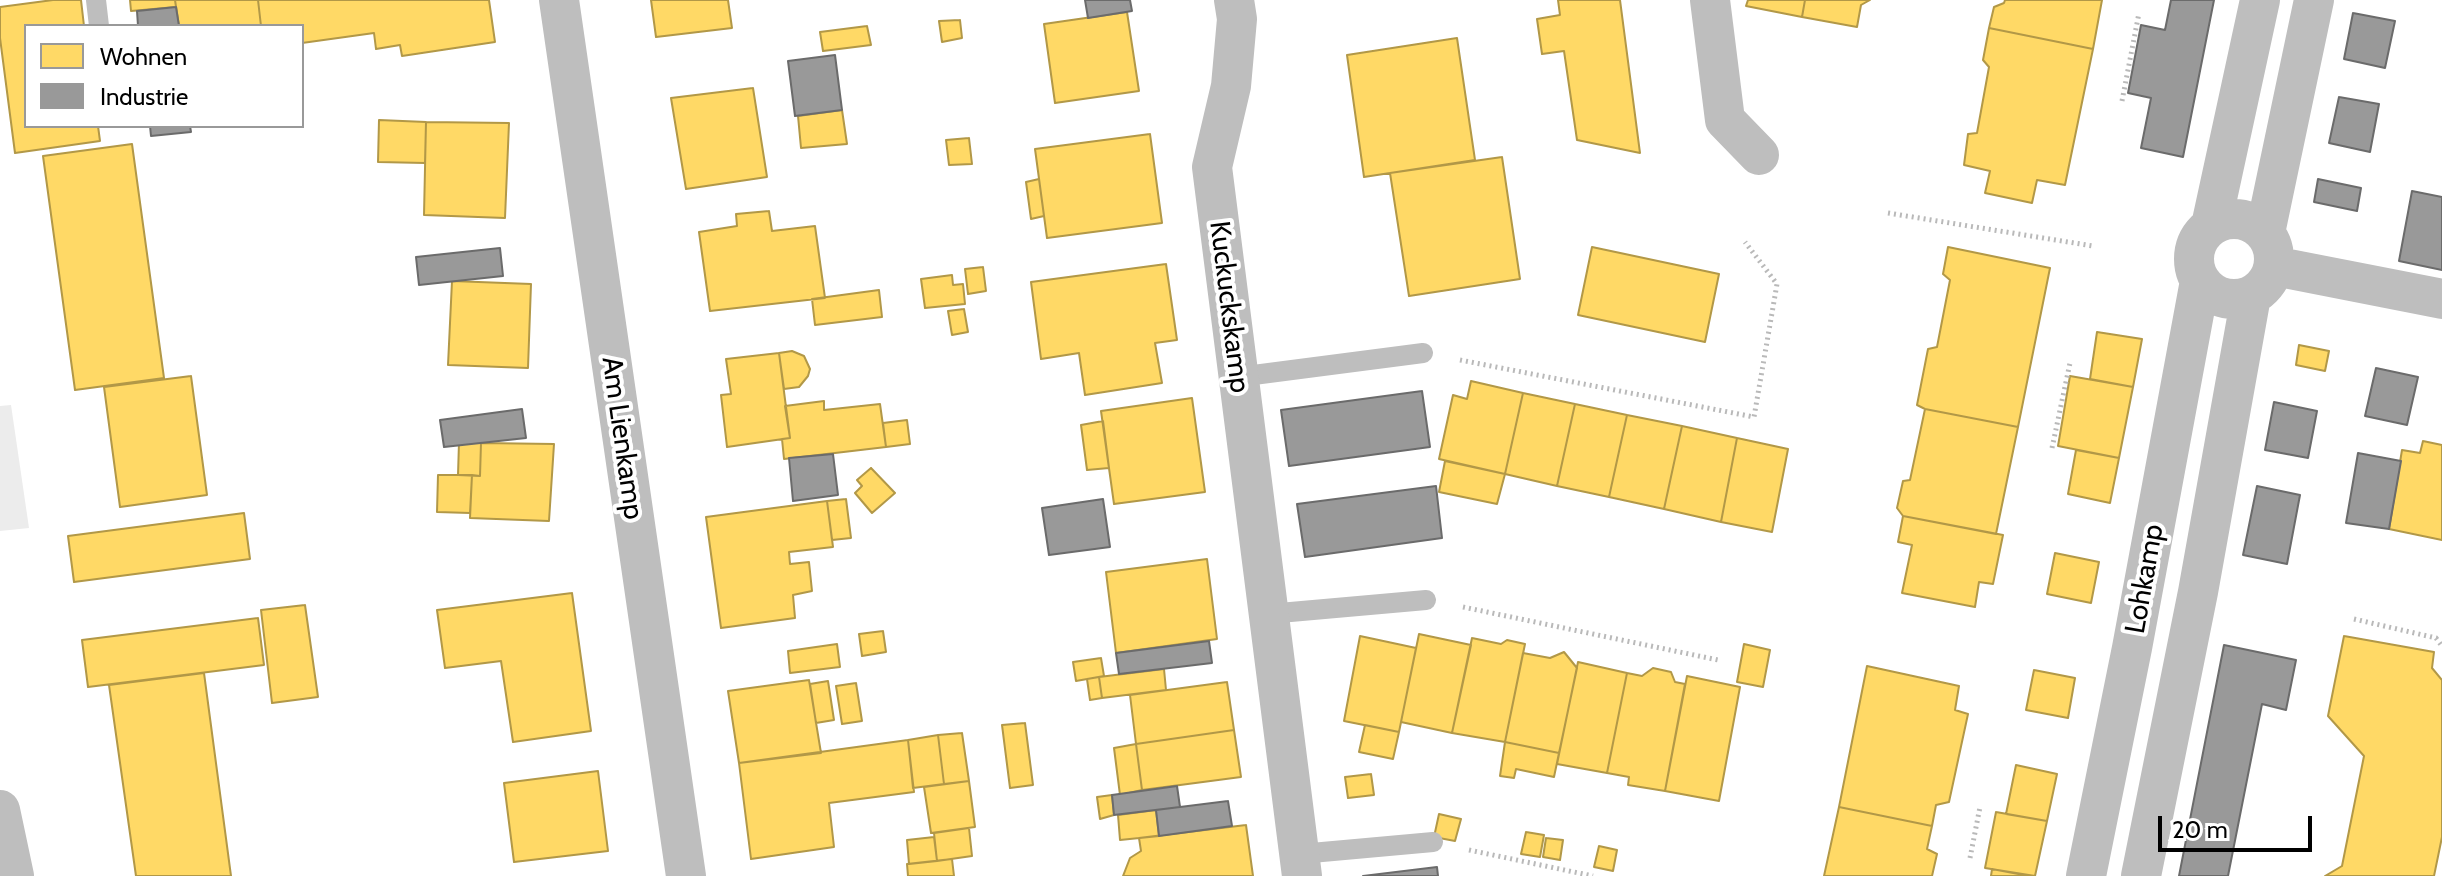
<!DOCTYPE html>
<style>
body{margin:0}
#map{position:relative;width:2442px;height:876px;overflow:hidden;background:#fff;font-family:Cabin,sans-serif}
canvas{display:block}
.legend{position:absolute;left:24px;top:24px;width:280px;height:104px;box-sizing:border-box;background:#fff;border:2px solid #999;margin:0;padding:10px 14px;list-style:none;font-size:24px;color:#000}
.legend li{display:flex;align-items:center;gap:16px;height:40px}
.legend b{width:40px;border:2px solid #999}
.scale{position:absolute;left:2158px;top:816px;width:154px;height:36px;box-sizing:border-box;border:4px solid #000;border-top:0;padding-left:10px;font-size:24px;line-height:28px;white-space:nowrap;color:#000;-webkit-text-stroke:6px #fff;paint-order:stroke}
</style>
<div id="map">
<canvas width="2442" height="876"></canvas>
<ul class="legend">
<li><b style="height:22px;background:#ffd966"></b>Wohnen</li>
<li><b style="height:22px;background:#999"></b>Industrie</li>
</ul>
<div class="scale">20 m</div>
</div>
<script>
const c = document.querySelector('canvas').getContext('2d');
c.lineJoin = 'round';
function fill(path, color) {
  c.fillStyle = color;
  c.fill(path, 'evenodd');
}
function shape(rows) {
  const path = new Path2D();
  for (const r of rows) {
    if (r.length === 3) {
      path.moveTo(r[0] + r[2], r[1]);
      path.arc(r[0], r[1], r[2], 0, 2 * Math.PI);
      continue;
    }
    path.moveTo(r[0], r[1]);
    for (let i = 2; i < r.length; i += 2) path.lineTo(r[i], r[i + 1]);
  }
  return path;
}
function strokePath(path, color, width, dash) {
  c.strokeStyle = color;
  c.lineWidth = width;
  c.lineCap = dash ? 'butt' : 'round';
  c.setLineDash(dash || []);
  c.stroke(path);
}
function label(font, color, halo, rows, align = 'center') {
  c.font = font + ' Cabin,sans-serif';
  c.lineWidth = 8;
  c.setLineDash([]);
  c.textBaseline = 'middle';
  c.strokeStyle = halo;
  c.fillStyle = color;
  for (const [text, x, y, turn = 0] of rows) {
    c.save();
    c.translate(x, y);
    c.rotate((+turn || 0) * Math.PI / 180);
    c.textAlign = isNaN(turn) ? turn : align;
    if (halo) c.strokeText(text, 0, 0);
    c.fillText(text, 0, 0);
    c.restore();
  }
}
const green = shape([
 [11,405,29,528,0,531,0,406]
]);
const homes = shape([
 [53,0,81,0,84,26,26,26,26,126,98,126,100,141,15,153,0,38,0,7,53,0],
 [130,0,175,0,176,7,131,11,130,0],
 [175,0,258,0,261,26,179,26,175,0],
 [258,0,489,0,495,42,402,56,400,45,376,49,374,33,302,43,302,26,261,26,258,0],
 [651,0,728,0,732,28,656,37,651,0],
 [1558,0,1620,0,1640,153,1577,140,1564,51,1542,54,1537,19,1560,15,1558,0],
 [1748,0,1805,0,1802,17,1746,6,1748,0],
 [1805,0,1870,0,1861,5,1857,27,1802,17,1805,0],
 [2005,0,2102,0,2093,49,1989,28,1994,7,2004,3,2005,0],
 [1127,12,1139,91,1055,103,1044,24,1127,12],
 [960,20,962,38,942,42,939,21,960,20],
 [867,26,871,45,823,51,820,32,867,26],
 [1989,28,2093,49,2065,185,2037,180,2032,203,1985,193,1990,171,1964,165,1968,134,1977,133,1989,67,1983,60,1989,28],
 [1457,38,1475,160,1364,177,1347,55,1457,38],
 [753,88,767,177,686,189,671,98,753,88],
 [842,110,847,144,801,148,798,116,842,110],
 [379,120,426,122,425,163,378,162,379,120],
 [426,122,509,123,505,218,424,215,426,122],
 [1150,134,1162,223,1047,238,1035,149,1150,134],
 [969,138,972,164,949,165,946,140,969,138],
 [132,144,164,378,75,390,43,156,132,144],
 [1502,157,1520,279,1409,296,1390,173,1502,157],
 [1039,179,1044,216,1031,219,1026,182,1039,179],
 [769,211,772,231,815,226,825,298,710,311,699,232,737,226,736,214,769,211],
 [1592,247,1719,274,1705,342,1578,315,1592,247],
 [1948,247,2050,268,2018,427,1925,409,1917,405,1928,349,1937,347,1950,280,1943,274,1948,247],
 [1166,264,1177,340,1155,343,1162,383,1085,395,1079,353,1041,359,1031,282,1166,264],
 [983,267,986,291,968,294,965,269,983,267],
 [952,275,953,285,963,284,965,304,925,308,921,279,952,275],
 [452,281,531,284,528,368,448,365,452,281],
 [879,290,882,317,815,325,812,299,879,290],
 [964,309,968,332,952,335,948,311,964,309],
 [2097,332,2142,339,2133,387,2090,379,2097,332],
 [2299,345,2329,351,2325,371,2296,365,2299,345],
 [792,351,804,356,810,369,808,376,799,387,784,389,779,353,792,351],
 [779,353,790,438,727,447,721,395,731,394,726,359,779,353],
 [191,376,207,495,120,507,104,387,191,376],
 [2070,376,2133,387,2119,458,2058,446,2070,376],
 [1471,381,1523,393,1505,474,1439,459,1453,395,1467,399,1471,381],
 [1523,393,1575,404,1557,486,1505,474,1523,393],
 [1192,398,1205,492,1114,504,1101,411,1192,398],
 [824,401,824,410,880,404,886,447,784,459,782,439,790,438,785,406,824,401],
 [1575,404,1627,415,1609,497,1557,486,1575,404],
 [1925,409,2018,427,1996,534,1903,516,1897,508,1903,481,1910,480,1925,409],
 [1627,415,1682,426,1664,509,1609,497,1627,415],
 [907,420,910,444,886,447,883,423,907,420],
 [1103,421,1109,468,1087,470,1081,425,1103,421],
 [1682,426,1737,438,1721,522,1664,509,1682,426],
 [1737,438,1788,449,1772,532,1721,522,1737,438],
 [2423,441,2442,445,2442,540,2389,529,2402,450,2420,453,2423,441],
 [459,442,481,443,480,476,458,475,459,442],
 [481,443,554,444,549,521,470,518,472,475,480,476,481,443],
 [2076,450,2119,458,2110,503,2068,494,2076,450],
 [1445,461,1505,474,1497,504,1439,492,1445,461],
 [871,468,895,493,872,513,855,493,862,486,857,480,871,468],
 [438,475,472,475,470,513,437,512,438,475],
 [846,499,851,538,832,540,827,501,846,499],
 [827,501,833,547,789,552,790,564,809,562,812,591,793,595,795,618,721,628,706,517,827,501],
 [244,513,250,559,74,582,68,536,244,513],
 [1903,516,2003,535,1993,584,1979,582,1975,607,1902,593,1912,545,1898,542,1903,516],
 [2055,553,2099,562,2091,603,2047,594,2055,553],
 [1207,559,1217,639,1116,653,1106,572,1207,559],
 [572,593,591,731,513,742,501,661,445,668,437,610,572,593],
 [305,605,318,697,272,703,261,610,305,605],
 [258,618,264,665,88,687,82,640,258,618],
 [883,631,886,652,862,656,859,634,883,631],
 [1419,634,1471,645,1452,733,1401,722,1419,634],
 [1360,636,1416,648,1399,732,1344,721,1360,636],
 [2344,636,2434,652,2432,668,2442,680,2442,837,2434,876,2325,876,2342,866,2364,756,2328,716,2344,636],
 [1472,638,1501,644,1507,640,1525,644,1505,742,1452,733,1472,638],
 [837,644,840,667,790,673,788,651,837,644],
 [1744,644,1770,650,1763,687,1737,682,1744,644],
 [1564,652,1577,668,1559,753,1505,742,1523,653,1550,658,1564,652],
 [1101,658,1104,676,1076,681,1073,662,1101,658],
 [1578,662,1627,673,1607,773,1557,764,1578,662],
 [1867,666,1959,686,1955,710,1968,714,1949,802,1936,805,1932,826,1839,807,1867,666],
 [1653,668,1671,672,1675,682,1685,684,1665,791,1628,785,1629,777,1607,773,1627,673,1642,676,1653,668],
 [1164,669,1166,690,1102,698,1099,677,1164,669],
 [2034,670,2075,678,2068,718,2026,710,2034,670],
 [204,673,231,876,136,876,109,685,204,673],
 [1687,676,1740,687,1719,801,1665,791,1687,676],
 [1099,677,1102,698,1090,700,1087,679,1099,677],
 [809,680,821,753,739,763,728,691,809,680],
 [828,681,834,720,816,723,810,684,828,681],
 [1227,682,1234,730,1136,744,1130,695,1227,682],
 [856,683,862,721,842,724,836,686,856,683],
 [1025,723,1033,785,1010,788,1002,725,1025,723],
 [1365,725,1399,732,1393,759,1359,752,1365,725],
 [1234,730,1241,777,1142,790,1136,744,1234,730],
 [962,733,969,781,944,784,938,735,962,733],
 [938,735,944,784,913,788,908,740,938,735],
 [908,740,914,792,829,803,834,847,751,859,739,763,908,740],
 [1505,742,1559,753,1554,777,1516,769,1514,778,1500,776,1505,742],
 [1136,744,1142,790,1120,795,1114,748,1136,744],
 [2016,765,2057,774,2047,821,2006,814,2016,765],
 [598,771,608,851,514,862,504,783,598,771],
 [1371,774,1374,795,1348,798,1345,777,1371,774],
 [969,781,975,827,931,833,924,787,969,781],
 [1112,795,1114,815,1100,819,1097,797,1112,795],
 [1839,807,1932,826,1927,849,1937,854,1932,876,1824,876,1839,807],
 [1156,810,1159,836,1120,840,1118,815,1156,810],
 [1996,812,2047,821,2035,876,1985,868,1996,812],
 [1439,814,1461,819,1455,841,1434,837,1439,814],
 [1246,825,1253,876,1123,876,1130,858,1141,851,1139,838,1246,825],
 [969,828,972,856,937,861,934,833,969,828],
 [1526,832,1544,835,1540,857,1521,854,1526,832],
 [934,837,937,861,909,864,907,840,934,837],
 [1546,838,1563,840,1560,860,1543,857,1546,838],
 [1599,846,1617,850,1613,871,1594,867,1599,846],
 [952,859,954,876,908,876,907,864,952,859],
 [1992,869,2029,876,1991,876,1992,869]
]);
const industry = shape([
 [1085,0,1130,0,1132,11,1088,18,1085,0],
 [2171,0,2214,0,2183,157,2141,148,2151,98,2128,93,2141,25,2165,30,2171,0],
 [176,7,179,26,138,26,137,11,176,7],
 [2353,13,2395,21,2385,68,2344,59,2353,13],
 [835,55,842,110,795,116,788,61,835,55],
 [2339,97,2379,104,2370,152,2329,143,2339,97],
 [150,126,190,126,191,132,151,136,150,126],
 [2318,179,2361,188,2357,211,2314,202,2318,179],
 [2412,191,2442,197,2442,270,2399,261,2412,191],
 [500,248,503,276,419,285,416,257,500,248],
 [2376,368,2418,377,2407,425,2365,416,2376,368],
 [1422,391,1430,447,1289,466,1281,410,1422,391],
 [2274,402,2317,411,2308,458,2265,450,2274,402],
 [522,409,526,438,444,447,440,420,522,409],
 [2358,453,2401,461,2389,529,2346,523,2358,453],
 [833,454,838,495,793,501,789,458,833,454],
 [1436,486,1442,538,1305,557,1297,504,1436,486],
 [2257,486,2300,495,2287,564,2243,555,2257,486],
 [1103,499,1110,547,1049,555,1042,508,1103,499],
 [1209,641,1212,663,1119,674,1116,653,1209,641],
 [2224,645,2296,660,2286,710,2262,704,2228,876,2179,876,2224,645],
 [1177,786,1180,807,1114,815,1112,795,1177,786],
 [1228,801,1232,826,1159,836,1156,810,1228,801],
 [1437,867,1438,876,1363,876,1437,867]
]);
const path = shape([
 [2122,101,2139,13],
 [1888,213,2093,246],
 [1460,360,1754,417,1777,284,1745,242],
 [2052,448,2070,363],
 [1463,607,1718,660],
 [2354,619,2436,638,2442,646],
 [1469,850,1593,876],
 [1970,858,1980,807]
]);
const service = shape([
 [96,0,99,26],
 [1238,377,1423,353],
 [1268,614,1426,600],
 [1300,854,1433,842]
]);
const minor = shape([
 [559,0,686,876],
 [1234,0,1237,19,1231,86,1212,167,1302,876],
 [1710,0,1725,120,1759,155],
 [2234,259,40],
 [2211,226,2260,0],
 [2265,233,2314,0],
 [2274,266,2442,299],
 [0,810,14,876],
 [2086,876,2132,648,2200,281],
 [2141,876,2198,592,2251,296]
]);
const streetNames = [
 ["Kuckuckskamp",1229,307,83],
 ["Am Lienkamp",622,438,82],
 ["Lohkamp",2145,579,-80]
];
fill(green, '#ececec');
fill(homes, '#ffd966');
strokePath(homes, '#b29847', 2);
fill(industry, '#999');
strokePath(industry, '#6b6b6b', 2);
strokePath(path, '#b9b9b9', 5, [2, 4]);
strokePath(service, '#bebebe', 20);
strokePath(minor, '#bebebe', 40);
label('28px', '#000', '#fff', streetNames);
</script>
